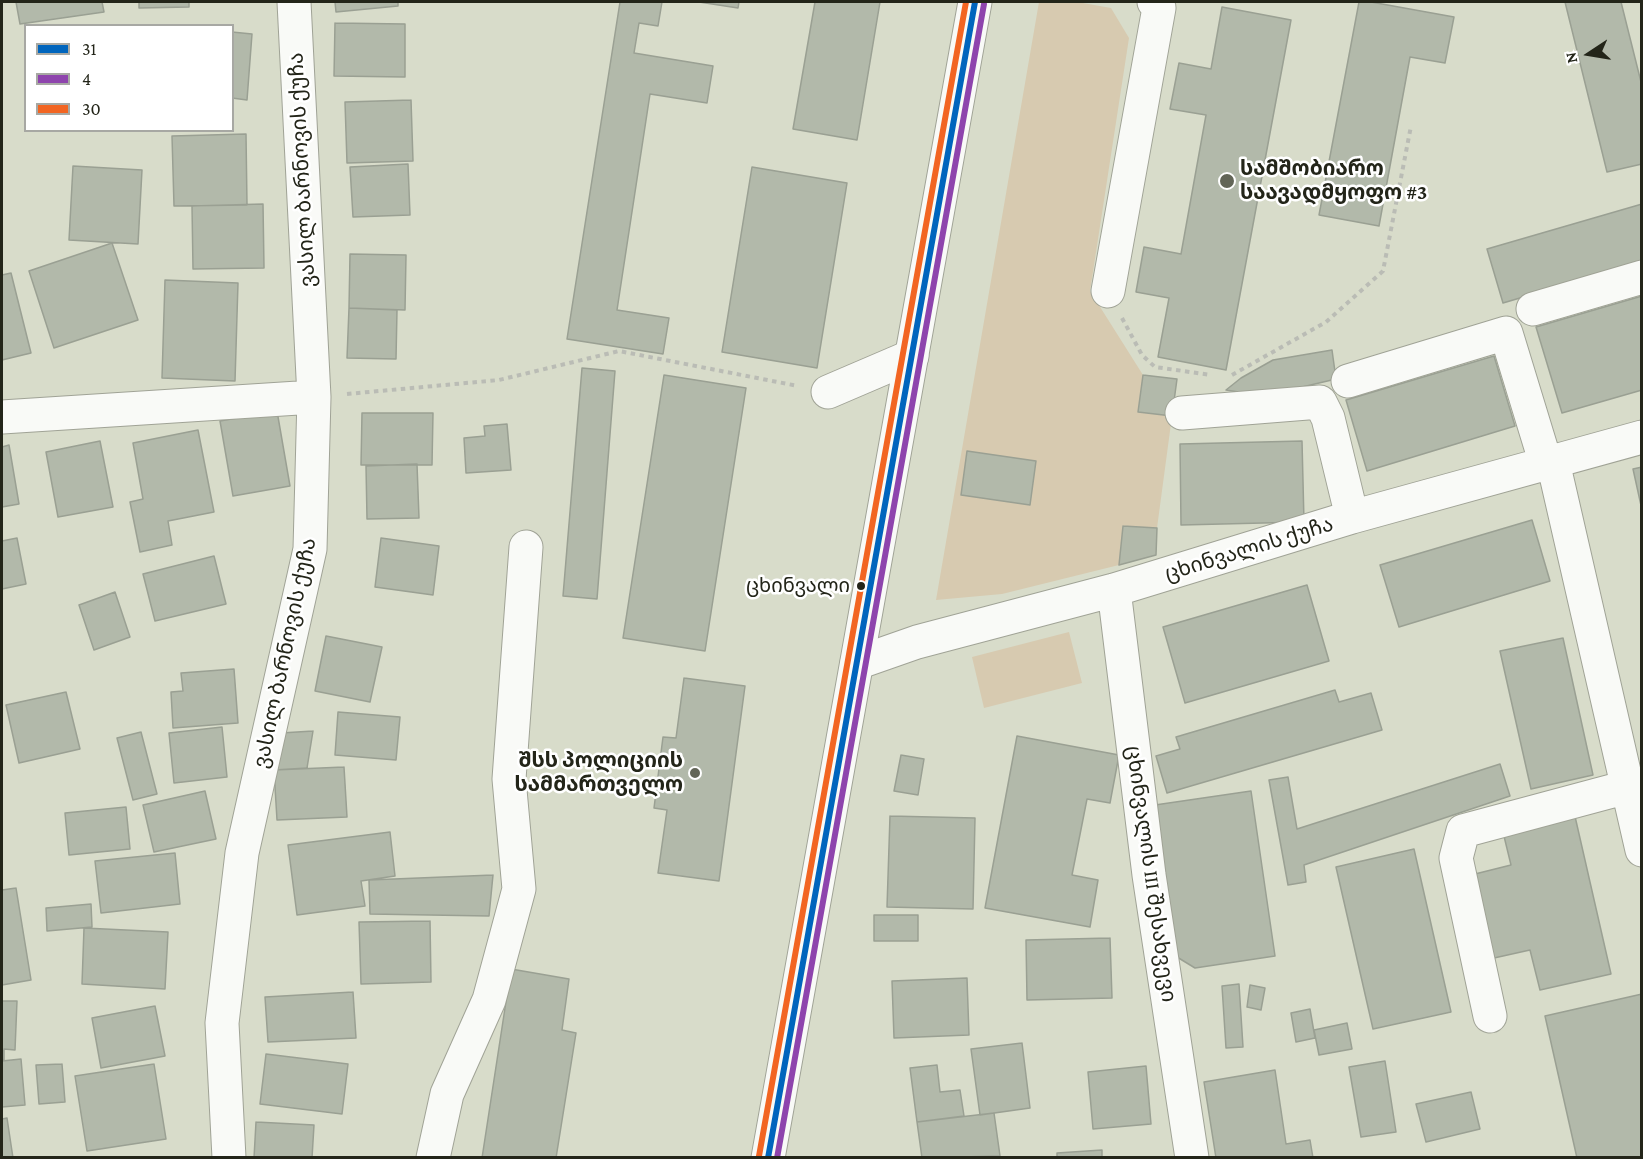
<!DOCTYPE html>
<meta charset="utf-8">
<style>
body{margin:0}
#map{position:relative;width:1643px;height:1159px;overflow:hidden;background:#d8dcca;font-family:"Crimson Pro",serif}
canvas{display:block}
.frame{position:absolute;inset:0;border:3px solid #232519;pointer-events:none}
.legend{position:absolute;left:24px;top:24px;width:210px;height:108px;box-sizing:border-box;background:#fff;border:2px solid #a7a8a3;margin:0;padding:8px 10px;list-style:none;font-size:18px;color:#232519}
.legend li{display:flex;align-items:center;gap:12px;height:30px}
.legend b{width:30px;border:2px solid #a7a8a3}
.north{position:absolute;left:1559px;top:24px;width:60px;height:60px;-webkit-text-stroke:4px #fff;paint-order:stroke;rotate:258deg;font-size:16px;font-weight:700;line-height:24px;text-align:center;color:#232519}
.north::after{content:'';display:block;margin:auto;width:21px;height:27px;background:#232519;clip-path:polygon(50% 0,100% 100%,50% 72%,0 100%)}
</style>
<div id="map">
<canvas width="1643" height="1159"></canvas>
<div class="frame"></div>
<ul class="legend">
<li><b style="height:8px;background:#0065bd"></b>31</li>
<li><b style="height:8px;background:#8e44ad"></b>4</li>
<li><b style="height:8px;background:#f26522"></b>30</li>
</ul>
<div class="north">N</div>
</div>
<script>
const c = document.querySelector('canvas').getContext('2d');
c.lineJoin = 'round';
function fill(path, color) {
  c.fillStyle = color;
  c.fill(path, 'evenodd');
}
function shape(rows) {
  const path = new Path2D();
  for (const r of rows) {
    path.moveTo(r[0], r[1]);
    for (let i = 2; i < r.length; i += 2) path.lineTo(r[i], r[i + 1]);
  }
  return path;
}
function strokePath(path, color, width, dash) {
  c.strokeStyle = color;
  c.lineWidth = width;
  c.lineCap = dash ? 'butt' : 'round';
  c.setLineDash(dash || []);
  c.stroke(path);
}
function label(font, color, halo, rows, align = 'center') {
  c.font = font + ' "Crimson Pro","Noto Sans Georgian",serif';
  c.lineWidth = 5;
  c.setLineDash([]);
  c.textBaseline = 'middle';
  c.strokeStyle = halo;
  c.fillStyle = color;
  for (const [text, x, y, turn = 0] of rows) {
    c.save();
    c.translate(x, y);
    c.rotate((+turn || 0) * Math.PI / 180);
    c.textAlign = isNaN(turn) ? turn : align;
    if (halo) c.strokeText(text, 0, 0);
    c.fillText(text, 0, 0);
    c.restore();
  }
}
const green = shape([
 [1039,2,1077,2,1111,8,1129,38,1090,291,1143,375,1139,411,1172,416,1157,528,1123,526,1119,565,1002,594,936,600],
 [1069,632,1082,683,984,708,972,657]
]);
const building = shape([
 [16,2,102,2,104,12,20,24,16,2],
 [139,2,189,2,189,7,139,8,139,2],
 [335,2,398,2,398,6,336,12,335,2],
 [620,2,662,2,658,26,639,23,634,53,713,66,707,103,650,94,617,310,669,318,663,354,567,339,620,2],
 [699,2,739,2,738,8,699,2],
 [815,2,880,2,857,140,793,129,815,2],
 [1359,2,1371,2,1454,17,1445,63,1410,57,1379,226,1319,215,1359,2],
 [1565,2,1621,2,1642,86,1642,164,1607,172,1565,2],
 [1222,7,1291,20,1226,370,1158,357,1169,298,1136,292,1144,247,1181,254,1206,115,1170,109,1179,63,1211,69,1222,7],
 [335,23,405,24,405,77,334,76,335,23],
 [232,32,252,34,247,100,232,98,232,32],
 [411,100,413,161,347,163,345,102,411,100],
 [246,134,247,205,174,206,172,136,246,134],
 [408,164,410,215,353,217,350,167,408,164],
 [73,166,142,170,138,244,69,240,73,166],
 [752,167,847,183,817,368,722,352,752,167],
 [263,204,264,268,193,269,192,206,263,204],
 [1642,204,1642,262,1503,303,1487,249,1642,204],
 [112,243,138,320,54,348,29,271,112,243],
 [350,254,406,255,405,310,349,308,350,254],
 [11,273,31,353,2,360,2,275,11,273],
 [165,280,238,283,235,381,162,378,165,280],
 [1642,296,1642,390,1562,413,1536,327,1642,296],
 [349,308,397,310,396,359,347,358,349,308],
 [1332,350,1336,379,1264,396,1226,390,1241,378,1273,360,1332,350],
 [1494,356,1515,426,1367,471,1346,400,1494,356],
 [582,368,615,371,597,599,563,596,582,368],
 [664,375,746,388,705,651,623,638,664,375],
 [1143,375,1177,379,1172,416,1138,412,1143,375],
 [277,411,290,486,233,496,220,421,277,411],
 [362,413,433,413,432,465,361,465,362,413],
 [507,424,511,470,466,473,464,438,485,436,484,426,507,424],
 [198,430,214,512,168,521,172,545,140,552,130,502,143,499,133,443,198,430],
 [100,441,113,507,58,517,46,452,100,441],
 [1302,441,1304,522,1181,525,1180,444,1302,441],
 [9,445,19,504,2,507,2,447,9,445],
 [967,451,1036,461,1030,505,961,495,967,451],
 [417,464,419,518,367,519,366,466,417,464],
 [1642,467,1642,510,1633,469,1642,467],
 [1532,520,1550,581,1399,627,1380,565,1532,520],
 [1123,526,1157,528,1156,555,1119,565,1123,526],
 [17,538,26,584,2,589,2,541,17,538],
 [381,538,439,546,433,595,375,587,381,538],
 [214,556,226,604,155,621,143,574,214,556],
 [1307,585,1329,661,1185,703,1163,627,1307,585],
 [115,592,130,637,94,650,79,605,115,592],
 [326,636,382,647,370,702,315,691,326,636],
 [1563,638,1593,775,1531,789,1500,651,1563,638],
 [234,669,238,723,173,728,171,692,183,691,181,673,234,669],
 [684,678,745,686,719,881,658,873,667,810,654,808,663,737,676,738,684,678],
 [1335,690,1339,702,1371,693,1382,730,1167,793,1156,756,1180,749,1176,737,1335,690],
 [66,692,80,749,19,763,6,705,66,692],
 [338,712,400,717,396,760,335,755,338,712],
 [222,727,227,777,174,783,169,733,222,727],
 [313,731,307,768,274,770,281,733,313,731],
 [141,732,157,794,133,800,117,738,141,732],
 [1017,736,1119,755,1110,803,1087,799,1072,875,1098,880,1090,927,985,908,1017,736],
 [901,755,924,759,918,795,894,791,901,755],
 [1500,764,1510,796,1304,865,1306,882,1288,885,1269,780,1288,777,1297,829,1500,764],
 [344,767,347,817,277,820,274,770,344,767],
 [205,791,216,839,154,852,143,805,205,791],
 [1251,791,1275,956,1195,968,1177,957,1155,805,1251,791],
 [126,807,130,849,69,855,65,813,126,807],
 [1574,812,1611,974,1540,990,1530,950,1494,958,1475,874,1511,865,1502,828,1574,812],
 [890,816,975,818,973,909,887,907,890,816],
 [390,832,395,876,361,881,365,906,297,915,288,845,390,832],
 [1414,849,1451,1012,1373,1029,1336,867,1414,849],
 [175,853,180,904,101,913,95,861,175,853],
 [493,875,489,916,370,914,369,880,493,875],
 [16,888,31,980,2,985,2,890,16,888],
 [91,904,92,927,47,931,46,908,91,904],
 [874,915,918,915,918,941,874,941,874,915],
 [430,921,431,982,361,984,359,922,430,921],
 [84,928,168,932,165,989,82,984,84,928],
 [1110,938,1112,998,1027,1000,1026,940,1110,938],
 [511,969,569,979,562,1030,576,1033,556,1158,482,1158,511,969],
 [967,978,969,1035,894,1038,892,981,967,978],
 [1239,984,1243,1047,1226,1048,1222,986,1239,984],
 [1250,985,1265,988,1261,1010,1247,1007,1250,985],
 [353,992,356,1038,268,1042,265,997,353,992],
 [1642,994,1642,1158,1577,1158,1545,1016,1642,994],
 [2,1001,17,1001,15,1050,4,1049,4,1060,2,1060,2,1001],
 [155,1006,165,1056,101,1068,92,1018,155,1006],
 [1310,1009,1315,1038,1296,1042,1291,1013,1310,1009],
 [1347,1023,1352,1049,1319,1055,1314,1030,1347,1023],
 [1022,1043,1030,1108,980,1115,971,1049,1022,1043],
 [266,1054,348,1064,342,1114,260,1104,266,1054],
 [21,1059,25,1105,2,1107,2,1061,21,1059],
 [1385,1061,1396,1132,1361,1137,1349,1067,1385,1061],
 [62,1064,65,1102,39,1104,36,1065,62,1064],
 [154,1064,166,1139,87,1151,75,1076,154,1064],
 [937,1065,940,1092,960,1090,964,1116,917,1122,910,1068,937,1065],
 [1146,1066,1151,1124,1093,1129,1088,1072,1146,1066],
 [1275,1070,1286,1144,1310,1140,1313,1158,1216,1158,1204,1082,1275,1070],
 [1471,1092,1480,1129,1426,1142,1416,1104,1471,1092],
 [994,1113,1000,1156,922,1158,917,1122,994,1113],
 [7,1118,13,1158,2,1158,2,1119,7,1118],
 [256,1122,314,1125,312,1158,254,1158,256,1122],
 [1102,1150,1102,1158,1057,1158,1057,1153,1102,1150]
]);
const path = shape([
 [1122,318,1142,355,1155,367,1211,375],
 [1232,375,1326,322,1383,271,1411,126],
 [347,394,499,380,619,351,798,386]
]);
const minor = shape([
 [1108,291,1159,8,1154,2],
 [1533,309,1642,277],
 [1348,381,1506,333,1546,464],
 [828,392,912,356],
 [1182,413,1320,402,1328,418,1352,517],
 [2,417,314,397],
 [1553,462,1642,850],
 [1114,590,1149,875,1192,1158],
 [857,663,917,642,1114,590,1352,517,1642,437],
 [1490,1016,1456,858,1463,831,1627,787],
 [229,1158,222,1023,242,853,310,549,314,397,294,2],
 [433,1158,447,1094,489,1000,519,889,509,779,526,547]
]);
const major = shape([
 [768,1158,975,2]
]);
const bus1 = shape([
 [768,1158,975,2]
]);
const bus2 = shape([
 [777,1158,984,4]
]);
const bus3 = shape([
 [759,1156,966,2]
]);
const markers = [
 [1227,181,8,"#626557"],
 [861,586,5,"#232519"],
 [695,773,6,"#626557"]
];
const busNames = [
 ["ცხინვალი",850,586]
];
const poiNames = [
 ["სამშობიარო",1240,169],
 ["საავადმყოფო #3",1240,193],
 ["შსს პოლიციის",683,761,"right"],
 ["სამმართველო",683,785,"right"]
];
const streetNames = [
 ["ვასილ ბარნოვის ქუჩა",302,170,-93],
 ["ცხინვალის ქუჩა",1249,549,-17],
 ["ვასილ ბარნოვის ქუჩა",285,653,-78],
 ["ცხინვალის III შესახვევი",1151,874,82]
];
fill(green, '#d7cab0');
fill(building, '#b2b9aa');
strokePath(building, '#9aa093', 1.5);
strokePath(minor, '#a0a396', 35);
strokePath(major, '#a0a396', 35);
strokePath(path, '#babcb5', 4, [4.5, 4.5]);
strokePath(minor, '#f9faf7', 33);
strokePath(major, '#f9faf7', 33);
strokePath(bus1, '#0065bd', 6);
strokePath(bus2, '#8e44ad', 6);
strokePath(bus3, '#f26522', 6);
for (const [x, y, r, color] of markers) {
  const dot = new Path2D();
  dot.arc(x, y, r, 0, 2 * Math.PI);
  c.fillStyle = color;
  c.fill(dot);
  strokePath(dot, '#fff', 2);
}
label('20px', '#232519', '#fff', busNames, 'right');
label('bold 21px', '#232519', '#fff', poiNames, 'left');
label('21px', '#232519', '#fff', streetNames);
</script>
